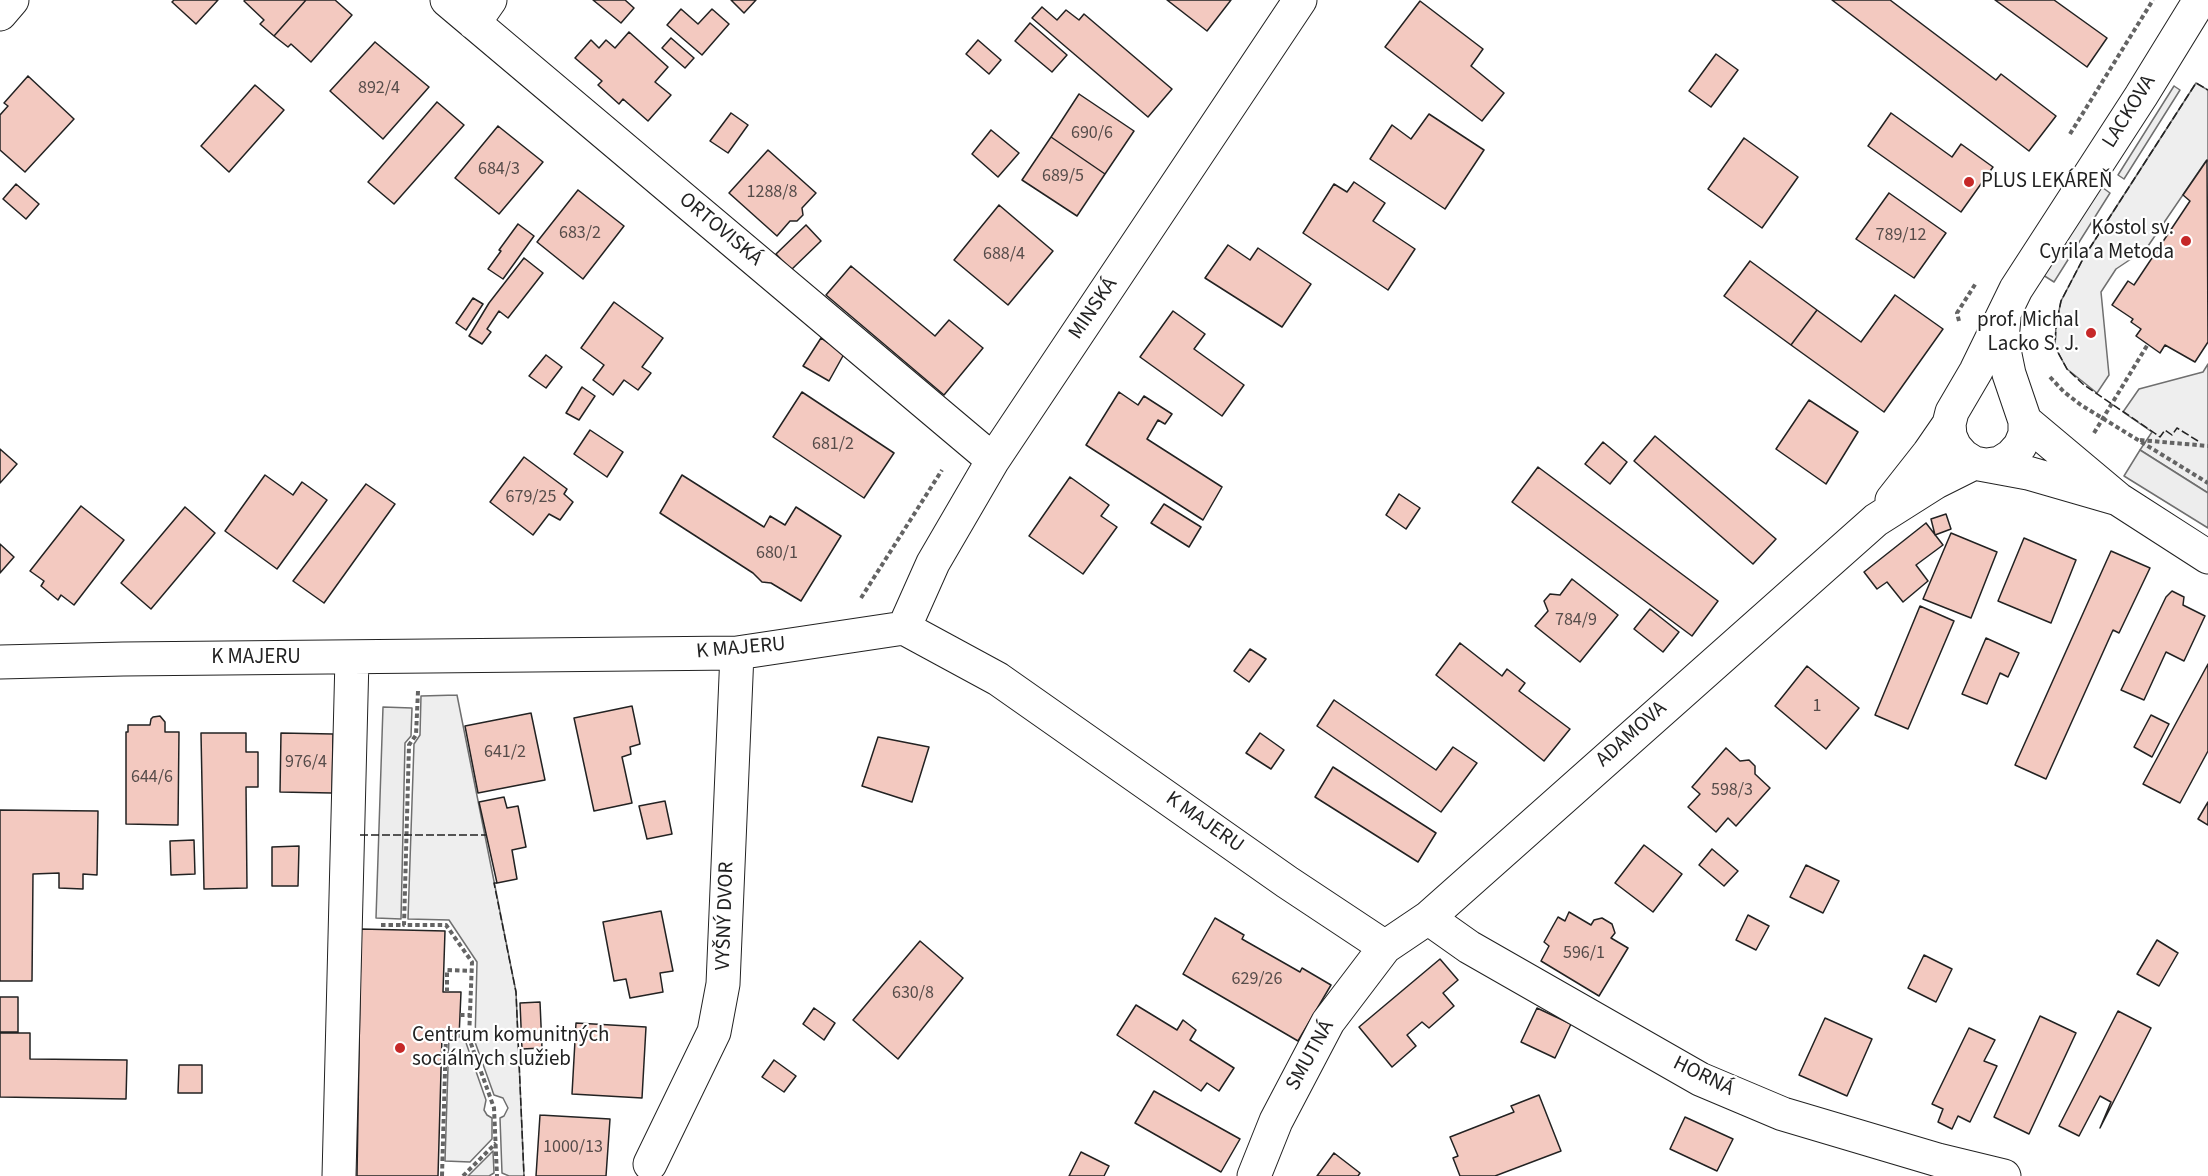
<!DOCTYPE html>
<meta charset="utf-8">
<style>
body{margin:0}
canvas{display:block;background:#fff}
</style>
<canvas width="2208" height="1176"></canvas>
<script>
const c = document.querySelector('canvas').getContext('2d');
c.lineJoin = 'round';
function fill(path, color) {
  c.fillStyle = color;
  c.fill(path, 'evenodd');
}
function shape(rows) {
  const path = new Path2D();
  for (const r of rows) {
    path.moveTo(r[0], r[1]);
    for (let i = 2; i < r.length; i += 2) path.lineTo(r[i], r[i + 1]);
  }
  return path;
}
function strokePath(path, color, width, dash) {
  c.strokeStyle = color;
  c.lineWidth = width;
  c.lineCap = dash ? 'butt' : 'round';
  c.setLineDash(dash || []);
  c.stroke(path);
}
function label(font, color, halo, rows, align = 'center') {
  c.font = font + ' "Source Sans 3",sans-serif';
  c.lineWidth = 4.5;
  c.setLineDash([]);
  c.textBaseline = 'middle';
  c.strokeStyle = halo;
  c.fillStyle = color;
  for (const [text, x, y, turn = 0] of rows) {
    c.save();
    c.translate(x, y);
    c.rotate((+turn || 0) * Math.PI / 180);
    c.textAlign = isNaN(turn) ? turn : align;
    if (halo) c.strokeText(text, 0, 0);
    c.fillText(text, 0, 0);
    c.restore();
  }
}
const green = shape([
 [2196,83,2208,90,2208,161,2206,161,2146,249,2116,269,2101,292,2109,375,2097,393,2067,369,2055,347,2056,325,2061,301,2084,257,2196,83],
 [2208,364,2208,493,2140,450,2152,432,2123,412,2139,389,2203,372,2208,364],
 [457,695,516,992,524,1176,509,1176,502,1173,500,1118,504,1116,508,1108,503,1098,494,1095,475,1042,477,962,449,920,408,919,414,744,420,735,421,696,457,695],
 [449,1036,464,1037,486,1100,484,1110,487,1115,492,1118,492,1139,470,1162,445,1161,449,1036],
 [493,1151,494,1173,489,1176,468,1176,493,1151]
]);
const parking = shape([
 [2174,86,2180,90,2124,179,2118,175,2174,86],
 [2099,185,2110,193,2054,282,2043,275,2099,185],
 [2140,450,2208,493,2208,528,2124,476,2140,450],
 [383,707,412,708,411,736,405,743,401,919,376,918,383,707]
]);
const building = shape([
 [174,0,218,0,196,24,172,2,174,0],
 [245,0,306,0,274,36,260,24,264,20,244,1,245,0],
 [306,0,335,0,352,15,311,62,291,44,288,47,274,36,306,0],
 [593,0,625,0,634,8,621,23,593,0],
 [731,0,756,0,744,13,731,0],
 [1167,0,1231,0,1207,31,1167,0],
 [1832,0,1890,0,1996,80,2001,74,2056,116,2029,151,1832,0],
 [1995,0,2054,0,2107,38,2087,67,1995,0],
 [1420,1,1483,49,1471,66,1504,93,1482,121,1385,47,1420,1],
 [1042,7,1057,20,1066,10,1079,20,1084,14,1172,89,1148,117,1032,18,1042,7],
 [681,9,698,24,712,9,729,24,702,55,667,25,681,9],
 [1030,23,1067,55,1052,72,1015,41,1030,23],
 [629,32,668,67,655,82,671,95,648,121,623,99,619,104,598,85,602,81,575,58,591,40,599,48,606,40,615,48,629,32],
 [671,38,694,58,685,68,662,48,671,38],
 [978,40,1001,60,989,74,966,54,978,40],
 [375,42,429,87,383,139,330,91,375,42],
 [1716,54,1738,70,1711,107,1689,91,1716,54],
 [28,76,74,119,25,172,0,150,0,115,8,106,4,103,28,76],
 [255,85,284,110,229,172,201,146,255,85],
 [1079,94,1134,131,1105,174,1051,137,1079,94],
 [437,102,464,125,394,204,368,182,437,102],
 [731,113,748,125,728,153,710,141,731,113],
 [1891,113,1952,157,1961,144,1993,167,1961,212,1868,146,1891,113],
 [1429,114,1484,150,1445,209,1370,159,1392,125,1411,139,1429,114],
 [498,126,543,162,499,214,455,178,498,126],
 [991,130,1019,153,998,177,972,154,991,130],
 [1051,137,1105,174,1077,216,1022,180,1051,137],
 [1744,138,1798,177,1762,228,1708,189,1744,138],
 [768,150,816,193,802,208,803,215,797,221,790,221,777,236,729,193,768,150],
 [2207,160,2208,342,2195,362,2165,345,2160,353,2136,336,2141,329,2131,322,2133,319,2112,305,2128,281,2134,285,2190,201,2183,195,2207,160],
 [1354,182,1385,203,1373,221,1415,249,1388,290,1303,233,1334,184,1347,192,1354,182],
 [16,184,39,204,26,219,3,199,16,184],
 [578,190,624,226,583,279,537,242,578,190],
 [1889,193,1946,233,1914,278,1856,239,1889,193],
 [999,205,1053,251,1008,305,954,260,999,205],
 [518,224,534,236,503,279,488,269,501,251,499,250,518,224],
 [806,225,821,241,791,270,776,254,806,225],
 [1228,245,1250,260,1258,248,1311,284,1282,327,1205,278,1228,245],
 [524,258,543,273,508,318,499,311,487,329,491,332,482,344,469,336,489,303,524,258],
 [1750,261,1817,310,1791,345,1724,296,1750,261],
 [851,266,935,336,949,320,983,348,944,395,826,295,851,266],
 [1895,295,1943,329,1884,412,1791,345,1817,310,1861,342,1895,295],
 [473,298,483,304,466,330,456,323,473,298],
 [614,302,663,338,642,367,651,373,638,390,624,380,613,395,593,380,604,365,581,348,614,302],
 [1173,311,1205,334,1194,349,1244,385,1222,416,1140,357,1173,311],
 [821,338,844,354,829,381,803,366,821,338],
 [546,355,562,367,546,388,529,376,546,355],
 [582,387,595,396,579,420,566,413,582,387],
 [802,392,894,453,864,498,773,437,802,392],
 [1119,392,1138,405,1144,396,1172,414,1165,424,1158,420,1147,439,1222,487,1203,520,1086,445,1119,392],
 [1809,400,1858,432,1826,484,1776,449,1809,400],
 [590,430,623,452,607,477,574,454,590,430],
 [1655,436,1776,539,1753,564,1634,461,1655,436],
 [1603,442,1627,462,1610,484,1585,464,1603,442],
 [0,449,17,464,0,483,0,449],
 [524,457,567,489,564,494,573,502,560,520,549,514,533,535,490,502,524,457],
 [1538,467,1718,601,1692,636,1512,502,1538,467],
 [265,475,293,495,302,482,327,500,277,569,225,531,265,475],
 [682,475,764,527,770,516,785,525,796,507,841,536,801,601,771,583,762,582,753,573,660,513,682,475],
 [1070,477,1109,505,1101,516,1117,527,1083,574,1029,536,1070,477],
 [366,484,395,504,324,603,293,581,366,484],
 [1399,494,1420,508,1406,529,1386,515,1399,494],
 [1164,504,1201,527,1189,547,1151,523,1164,504],
 [81,506,124,540,74,605,61,595,58,600,41,586,44,581,30,571,81,506],
 [185,507,215,533,151,609,121,583,185,507],
 [1946,514,1951,529,1935,535,1931,519,1946,514],
 [1926,523,1943,545,1916,565,1928,581,1903,602,1887,582,1877,589,1864,572,1926,523],
 [1951,533,1997,552,1971,618,1923,599,1951,533],
 [2024,538,2076,560,2051,623,1998,601,2024,538],
 [0,544,14,557,0,573,0,544],
 [2111,551,2150,568,2119,633,2113,630,2046,779,2015,765,2111,551],
 [1572,579,1618,615,1580,662,1535,626,1548,611,1544,601,1550,594,1560,595,1572,579],
 [2172,591,2184,597,2183,605,2205,616,2184,661,2166,652,2144,700,2121,690,2166,597,2172,591],
 [1920,606,1954,621,1908,729,1875,715,1920,606],
 [1650,609,1679,632,1663,652,1634,629,1650,609],
 [1986,638,2019,653,2008,677,2000,673,1987,704,1962,694,1986,638],
 [1460,643,1502,676,1507,669,1525,683,1519,691,1570,729,1544,761,1436,675,1460,643],
 [1250,649,1266,659,1249,682,1234,671,1250,649],
 [2208,664,2208,751,2180,803,2143,784,2208,664],
 [1807,666,1859,708,1826,749,1775,706,1807,666],
 [1334,700,1436,770,1453,747,1477,763,1441,812,1317,726,1334,700],
 [632,706,640,744,630,747,631,754,622,757,632,803,594,811,574,718,632,706],
 [531,713,545,780,478,793,465,726,531,713],
 [2151,715,2169,724,2152,757,2134,747,2151,715],
 [160,716,165,722,165,732,179,732,178,825,126,824,126,732,128,732,128,725,150,725,151,719,153,717,160,716],
 [201,733,246,733,246,752,258,752,258,787,246,787,247,888,204,889,201,733],
 [281,733,333,734,332,793,280,792,281,733],
 [1260,733,1284,750,1271,769,1246,753,1260,733],
 [878,737,929,747,912,802,862,786,878,737],
 [1726,748,1740,761,1749,760,1755,766,1755,774,1770,788,1736,826,1728,818,1716,832,1688,807,1700,794,1692,787,1726,748],
 [1333,767,1436,833,1418,862,1315,797,1333,767],
 [504,797,507,808,518,806,526,847,512,850,517,879,497,883,479,802,504,797],
 [665,801,672,834,647,839,639,806,665,801],
 [2208,802,2208,825,2198,819,2208,802],
 [0,810,98,811,97,875,83,874,83,889,59,888,59,873,33,874,32,981,0,981,0,810],
 [194,840,195,874,171,875,170,841,194,840],
 [1644,845,1682,874,1653,912,1615,883,1644,845],
 [299,846,298,886,272,886,272,847,299,846],
 [1712,849,1738,871,1724,886,1699,865,1712,849],
 [1806,865,1839,881,1823,913,1790,897,1806,865],
 [661,911,673,971,660,973,663,992,630,998,626,979,614,981,603,922,661,911],
 [1569,912,1591,925,1594,920,1602,918,1612,924,1615,933,1611,938,1628,948,1599,996,1541,961,1549,946,1544,942,1558,917,1565,921,1569,912],
 [1748,915,1769,926,1756,950,1736,940,1748,915],
 [1215,918,1244,935,1242,939,1300,972,1302,968,1331,985,1298,1041,1183,974,1215,918],
 [361,929,445,931,443,992,461,992,460,1015,459,1037,442,1036,438,1176,357,1176,361,929],
 [2157,940,2178,953,2159,986,2137,974,2157,940],
 [920,941,963,978,898,1059,853,1020,920,941],
 [1924,955,1952,969,1936,1002,1908,988,1924,955],
 [1440,959,1458,980,1443,993,1454,1006,1429,1028,1422,1022,1407,1035,1416,1046,1392,1067,1359,1027,1440,959],
 [0,997,18,997,18,1032,0,1032,0,997],
 [540,1002,542,1048,522,1049,520,1003,540,1002],
 [1136,1005,1177,1030,1183,1020,1196,1030,1190,1040,1234,1068,1219,1091,1207,1083,1201,1091,1117,1035,1136,1005],
 [814,1008,835,1023,824,1040,803,1024,814,1008],
 [1537,1008,1571,1024,1555,1058,1521,1042,1537,1008],
 [2118,1011,2151,1028,2100,1128,2111,1102,2100,1096,2079,1136,2059,1126,2118,1011],
 [2040,1016,2076,1033,2029,1134,1994,1117,2040,1016],
 [1825,1018,1872,1039,1847,1096,1799,1075,1825,1018],
 [576,1023,646,1027,642,1098,572,1094,576,1023],
 [1969,1028,1995,1040,1984,1061,1997,1066,1970,1122,1958,1116,1952,1129,1938,1122,1943,1109,1932,1104,1969,1028],
 [0,1033,30,1033,30,1059,127,1060,126,1099,0,1097,0,1033],
 [774,1060,796,1076,784,1092,762,1077,774,1060],
 [179,1065,202,1065,202,1093,178,1093,179,1065],
 [1154,1091,1240,1139,1221,1172,1135,1123,1154,1091],
 [1539,1095,1561,1151,1495,1176,1460,1176,1453,1158,1458,1156,1450,1137,1514,1112,1511,1106,1539,1095],
 [540,1115,610,1119,606,1176,536,1176,540,1115],
 [1685,1117,1733,1139,1717,1171,1670,1149,1685,1117],
 [1081,1152,1109,1166,1104,1176,1069,1176,1081,1152],
 [1334,1153,1360,1173,1358,1176,1317,1176,1334,1153]
]);
const path = shape([
 [2070,134,2153,0],
 [1959,321,1957,313,1976,283],
 [2050,377,2064,392,2081,405,2208,483],
 [2094,433,2148,344],
 [2140,440,2208,446],
 [861,598,942,470],
 [418,691,416,735,409,745,404,925,446,925,472,962,469,1038,494,1108,497,1176],
 [381,925,404,925],
 [447,992,447,970,472,971],
 [460,1015,470,1015],
 [442,1176,446,1036],
 [463,1176,496,1143]
]);
const minor = shape([
 [447,0,993,460],
 [0,14,12,0],
 [474,23,490,0],
 [2025,421,2118,499,2208,557],
 [1987,465,2000,463,2011,456,2020,446,2025,434,2025,421,2009,374,2002,340,2004,318],
 [2118,499,2028,473,1974,463,1963,456,1955,447,1950,436,1949,424,1952,412,1976,371,2016,289,2141,96,2200,0],
 [1892,500,1929,453,1949,424],
 [904,628,933,563,993,460,1300,0],
 [0,662,123,659,737,653,904,628,998,679,1287,882,1385,947],
 [1428,918,1469,947,1700,1079,1783,1114,1938,1160,2004,1176],
 [650,1164,714,1032,723,984,737,653],
 [339,1176,352,658],
 [1254,1176,1276,1121,1328,1022,1385,947,1428,918,1876,520,1936,482,1974,463]
]);
const fence = shape([
 [2198,441,2177,428,2172,435,2165,430,2160,437,2153,432,2084,385,2067,369,2055,347,2056,325,2061,301,2084,257,2196,83,2208,90],
 [360,835,487,835],
 [497,883,494,883,516,992,524,1176]
]);
const markers = [
 [1969,182,6,"#c62828"],
 [2186,241,6,"#c62828"],
 [2091,333,6,"#c62828"],
 [400,1048,6,"#c62828"]
];
const numberNames = [
 ["892/4",379,89],
 ["690/6",1092,134],
 ["684/3",499,170],
 ["689/5",1063,177],
 ["1288/8",772,193],
 ["683/2",580,234],
 ["789/12",1901,236],
 ["688/4",1004,255],
 ["681/2",833,445],
 ["679/25",531,498],
 ["680/1",777,554],
 ["784/9",1576,621],
 ["1",1817,707],
 ["641/2",505,753],
 ["976/4",306,763],
 ["644/6",152,778],
 ["598/3",1732,791],
 ["596/1",1584,954],
 ["629/26",1257,980],
 ["630/8",913,994],
 ["1000/13",573,1148]
];
const streetNames = [
 ["LACKOVA",2130,112,-58],
 ["ORTOVISKÁ",720,230,40],
 ["MINSKÁ",1094,309,-56],
 ["K MAJERU",741,649,-5],
 ["K MAJERU",256,658],
 ["ADAMOVA",1632,735,-42],
 ["K MAJERU",1204,823,35],
 ["VYŠNÝ DVOR",726,916,-88],
 ["SMUTNÁ",1311,1056,-61],
 ["HORNÁ",1703,1077,26]
];
const poiNames = [
 ["PLUS LEKÁREŇ",1981,182],
 ["Kostol sv.",2174,229,"right"],
 ["Cyrila a Metoda",2174,253,"right"],
 ["prof. Michal",2079,321,"right"],
 ["Lacko S. J.",2079,345,"right"],
 ["Centrum komunitných",412,1036],
 ["sociálnych služieb",412,1060]
];
fill(green, '#eee');
strokePath(green, '#6f6f6f', 1.5);
fill(parking, '#ededed');
strokePath(parking, '#6f6f6f', 1.5);
fill(building, '#f3c9c0');
strokePath(building, '#222', 1.5);
strokePath(minor, '#222', 35);
strokePath(path, '#646464', 4, [4.5, 3]);
strokePath(minor, '#fff', 33);
strokePath(fence, '#222', 1.5, [8, 3]);
for (const [x, y, r, color] of markers) {
  const dot = new Path2D();
  dot.arc(x, y, r, 0, 2 * Math.PI);
  c.fillStyle = color;
  c.fill(dot);
  strokePath(dot, '#fff', 2);
}
label('18px', '#564c4a', null, numberNames);
label('21px', '#222', '#fff', streetNames);
label('21px', '#222', '#fff', poiNames, 'left');
</script>
